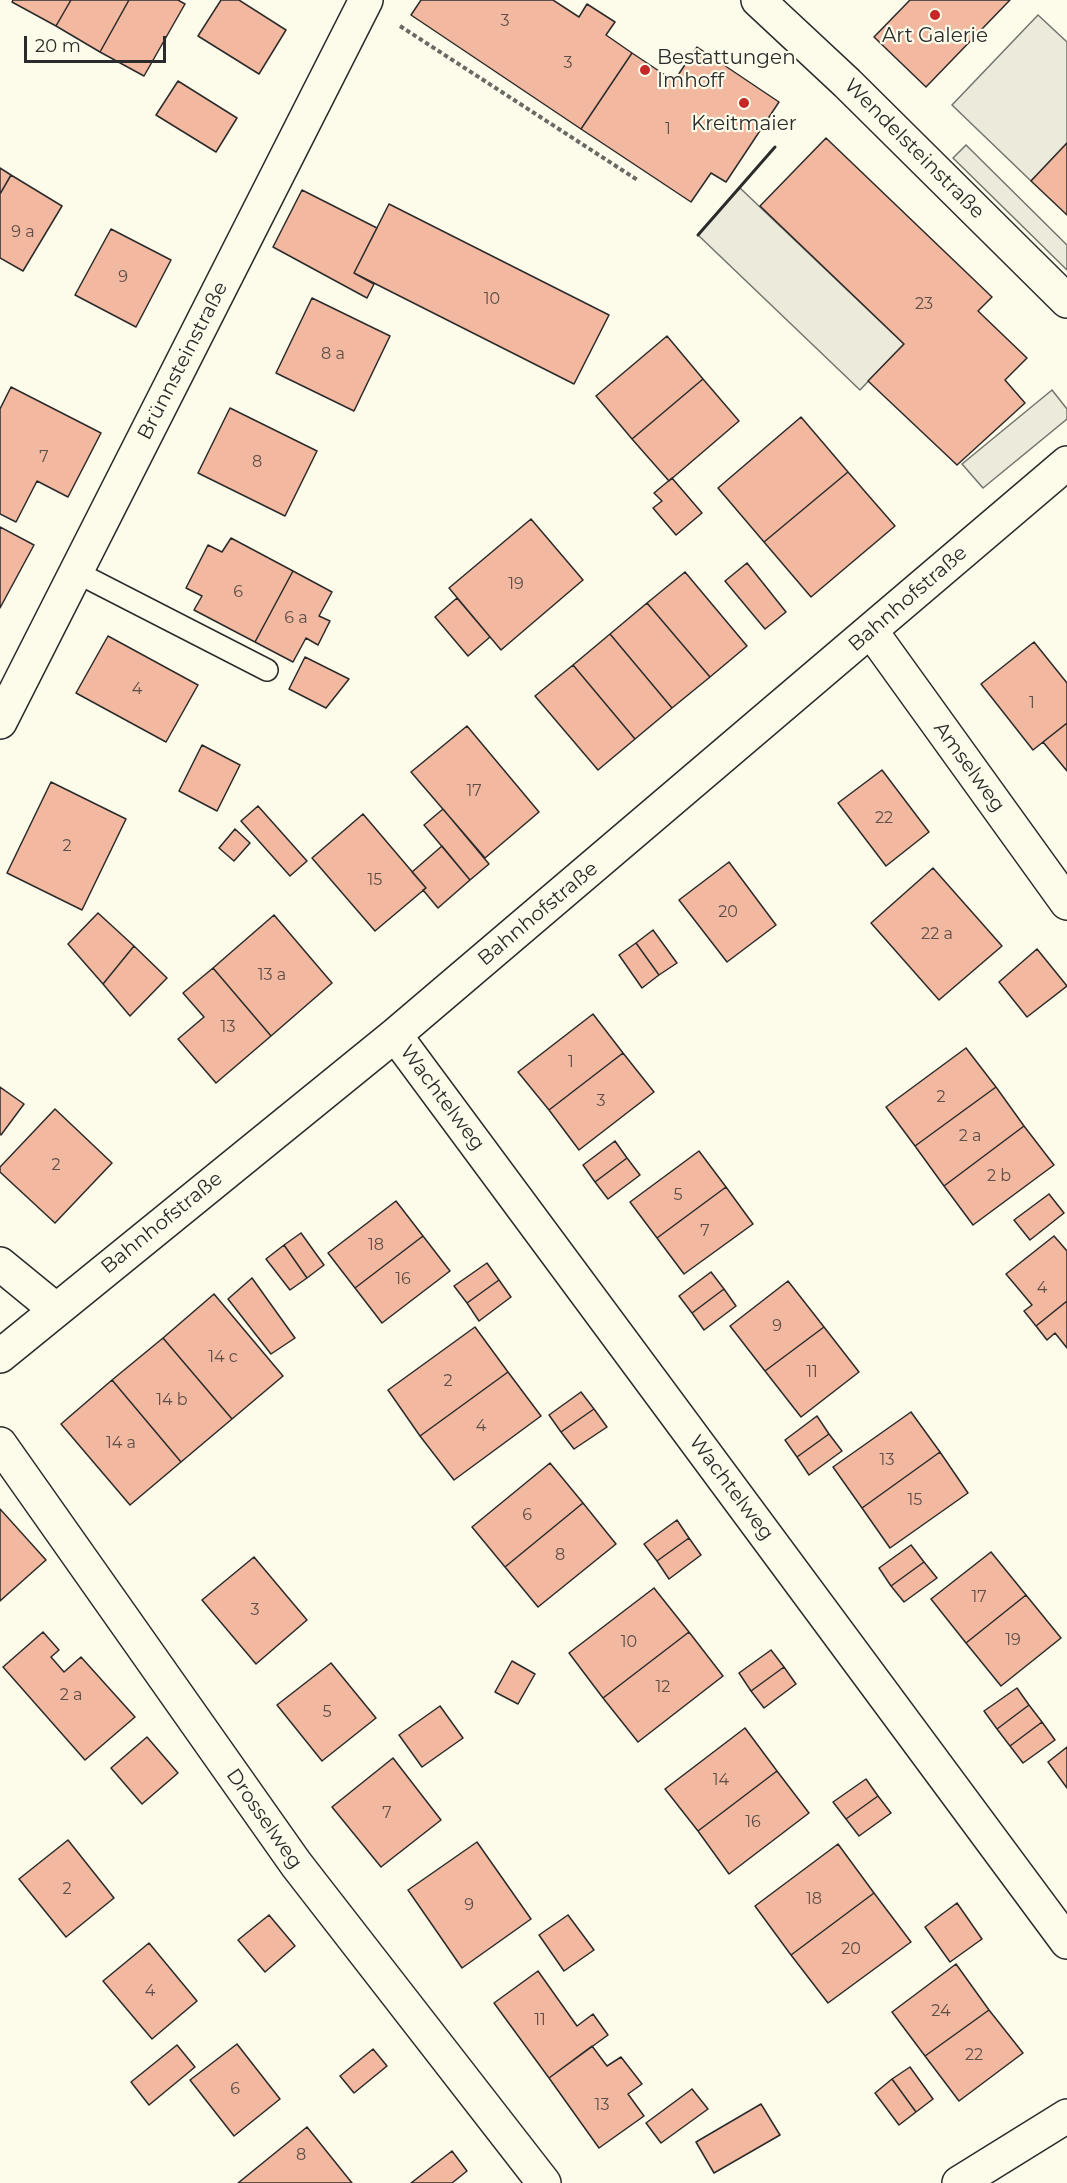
<!DOCTYPE html>
<meta charset="utf-8">
<style>
body{margin:0}
#map{position:relative;width:1067px;height:2183px;overflow:hidden;background:#fdfbea;font-family:Montserrat,sans-serif}
canvas{display:block}
.scale{position:absolute;left:24px;top:36px;width:142px;height:27px;box-sizing:border-box;border:3px solid #2b2b2b;border-top:0;padding-left:8px;font-size:18px;line-height:21px;white-space:nowrap;color:#2b2b2b;-webkit-text-stroke:4px #fdfbea;paint-order:stroke}
</style>
<div id="map">
<canvas width="1067" height="2183"></canvas>
<div class="scale">20 m</div>
</div>
<script>
const c = document.querySelector('canvas').getContext('2d');
c.lineJoin = 'round';
function fill(path, color) {
  c.fillStyle = color;
  c.fill(path, 'evenodd');
}
function shape(rows) {
  const path = new Path2D();
  for (const r of rows) {
    path.moveTo(r[0], r[1]);
    for (let i = 2; i < r.length; i += 2) path.lineTo(r[i], r[i + 1]);
  }
  return path;
}
function strokePath(path, color, width, dash) {
  c.strokeStyle = color;
  c.lineWidth = width;
  c.lineCap = dash ? 'butt' : 'round';
  c.setLineDash(dash || []);
  c.stroke(path);
}
function label(font, color, halo, rows, align = 'center') {
  c.font = font + ' Montserrat,sans-serif';
  c.lineWidth = 4.5;
  c.setLineDash([]);
  c.textBaseline = 'middle';
  c.strokeStyle = halo;
  c.fillStyle = color;
  for (const [text, x, y, turn = 0] of rows) {
    c.save();
    c.translate(x, y);
    c.rotate((+turn || 0) * Math.PI / 180);
    c.textAlign = isNaN(turn) ? turn : align;
    if (halo) c.strokeText(text, 0, 0);
    c.fillText(text, 0, 0);
    c.restore();
  }
}
const parking = shape([
 [1038,15,1067,42,1067,143,1031,181,952,105,1038,15],
 [966,145,1067,245,1067,270,953,158,966,145],
 [740,188,904,344,860,390,698,235,740,188],
 [1052,390,1067,409,1067,419,983,488,962,464,1052,390]
]);
const building = shape([
 [13,0,71,0,56,26,12,2,13,0],
 [71,0,129,0,100,52,56,26,71,0],
 [129,0,178,0,185,4,144,76,100,52,129,0],
 [221,0,239,0,286,30,259,74,198,36,221,0],
 [421,0,553,0,579,17,587,4,615,22,606,35,632,53,581,129,411,15,421,0],
 [910,0,1010,0,926,87,874,37,910,0],
 [697,47,779,102,726,182,711,173,691,202,581,129,632,53,674,81,697,47],
 [178,81,237,118,216,152,156,115,178,81],
 [826,138,992,297,978,311,1027,358,1005,380,1025,403,957,465,868,381,904,344,760,206,826,138],
 [1067,143,1067,215,1031,181,1067,143],
 [0,168,11,175,0,194,0,168],
 [11,175,62,206,23,271,0,258,0,194,11,175],
 [302,190,377,228,354,273,374,284,367,298,273,247,302,190],
 [389,204,609,315,574,384,354,273,389,204],
 [111,229,171,260,136,327,75,295,111,229],
 [312,298,390,336,354,411,276,373,312,298],
 [667,336,703,379,632,439,596,396,667,336],
 [703,379,739,421,669,481,632,439,703,379],
 [11,387,101,433,68,497,37,481,16,522,0,514,0,409,11,387],
 [230,408,317,451,285,516,198,473,230,408],
 [801,417,848,472,764,542,718,488,801,417],
 [848,472,895,526,811,597,764,542,848,472],
 [672,478,702,513,676,535,653,508,662,501,654,493,672,478],
 [531,519,583,580,501,650,449,588,531,519],
 [0,527,34,545,0,608,0,527],
 [231,538,293,571,255,642,194,610,202,596,186,588,208,545,222,552,231,538],
 [747,563,786,612,765,629,725,581,747,563],
 [293,571,332,592,319,616,330,621,318,645,306,638,293,662,255,642,293,571],
 [685,572,747,646,710,677,647,603,685,572],
 [457,598,490,637,468,656,435,617,457,598],
 [647,603,710,677,672,708,610,634,647,603],
 [610,634,672,708,635,739,573,665,610,634],
 [108,636,198,685,166,742,76,693,108,636],
 [1034,642,1067,683,1067,723,1033,750,981,684,1034,642],
 [305,657,349,679,326,708,289,689,305,657],
 [573,665,635,739,598,770,535,696,573,665],
 [1067,723,1067,771,1043,742,1067,723],
 [467,726,539,812,485,858,411,772,467,726],
 [202,745,240,765,217,811,179,791,202,745],
 [882,770,929,832,886,866,838,803,882,770],
 [51,782,126,819,82,910,7,873,51,782],
 [258,806,307,861,290,876,241,821,258,806],
 [443,809,489,864,470,880,424,825,443,809],
 [363,814,426,888,375,931,312,858,363,814],
 [235,829,250,843,234,861,219,848,235,829],
 [442,846,470,880,438,908,423,890,426,888,412,872,442,846],
 [729,862,776,925,727,962,679,900,729,862],
 [933,868,1002,946,939,1000,871,923,933,868],
 [98,913,134,946,103,984,68,944,98,913],
 [274,915,332,983,271,1036,213,968,274,915],
 [653,930,677,963,659,975,636,943,653,930],
 [636,943,659,975,642,988,619,955,636,943],
 [134,946,167,978,130,1016,103,984,134,946],
 [1037,949,1067,986,1027,1017,999,982,1037,949],
 [213,968,271,1036,216,1083,178,1039,204,1017,183,993,213,968],
 [593,1014,623,1053,549,1110,518,1072,593,1014],
 [966,1048,996,1087,915,1146,886,1107,966,1048],
 [623,1053,654,1092,579,1150,549,1110,623,1053],
 [0,1087,24,1104,1,1135,0,1134,0,1087],
 [996,1087,1024,1126,944,1186,915,1146,996,1087],
 [55,1109,112,1163,55,1223,0,1172,0,1167,55,1109],
 [1024,1126,1054,1165,973,1225,944,1186,1024,1126],
 [615,1141,627,1158,595,1182,583,1165,615,1141],
 [699,1151,726,1187,657,1238,630,1202,699,1151],
 [627,1158,640,1175,608,1199,595,1182,627,1158],
 [726,1187,753,1224,684,1274,657,1238,726,1187],
 [1049,1194,1064,1213,1030,1240,1014,1220,1049,1194],
 [396,1201,423,1236,355,1288,328,1253,396,1201],
 [301,1233,324,1265,307,1278,284,1245,301,1233],
 [423,1236,450,1271,382,1323,355,1288,423,1236],
 [1054,1236,1067,1251,1067,1301,1036,1326,1024,1311,1032,1305,1006,1274,1054,1236],
 [284,1245,307,1278,290,1290,266,1259,284,1245],
 [487,1263,499,1280,467,1303,454,1286,487,1263],
 [711,1272,724,1289,692,1313,679,1296,711,1272],
 [252,1278,295,1338,271,1354,228,1299,252,1278],
 [499,1280,511,1297,479,1321,467,1303,499,1280],
 [788,1281,824,1327,765,1371,730,1326,788,1281],
 [724,1289,736,1306,704,1330,692,1313,724,1289],
 [214,1294,283,1376,232,1419,163,1338,214,1294],
 [1067,1301,1067,1348,1055,1333,1047,1340,1036,1326,1067,1301],
 [475,1327,508,1372,420,1436,388,1390,475,1327],
 [824,1327,859,1372,801,1417,765,1371,824,1327],
 [163,1338,232,1419,181,1462,112,1380,163,1338],
 [508,1372,541,1416,454,1480,420,1436,508,1372],
 [112,1380,181,1462,130,1505,61,1424,112,1380],
 [581,1392,594,1409,561,1432,549,1415,581,1392],
 [594,1409,607,1427,574,1449,561,1432,594,1409],
 [911,1412,940,1452,862,1508,833,1467,911,1412],
 [817,1416,829,1434,797,1457,785,1440,817,1416],
 [829,1434,842,1451,809,1475,797,1457,829,1434],
 [940,1452,968,1493,890,1548,862,1508,940,1452],
 [550,1463,583,1503,505,1567,472,1527,550,1463],
 [583,1503,616,1544,538,1607,505,1567,583,1503],
 [0,1509,46,1560,0,1601,0,1509],
 [677,1520,689,1538,657,1561,644,1544,677,1520],
 [689,1538,701,1555,669,1579,657,1561,689,1538],
 [911,1545,924,1562,891,1586,879,1568,911,1545],
 [991,1552,1026,1595,966,1643,931,1599,991,1552],
 [254,1557,307,1620,256,1664,202,1600,254,1557],
 [924,1562,937,1578,904,1602,891,1586,924,1562],
 [654,1588,689,1632,603,1698,569,1653,654,1588],
 [1026,1595,1061,1638,1001,1686,966,1643,1026,1595],
 [43,1632,59,1650,51,1657,64,1672,81,1657,135,1717,85,1760,3,1667,43,1632],
 [689,1632,723,1676,638,1742,603,1698,689,1632],
 [771,1650,784,1667,751,1691,739,1673,771,1650],
 [512,1661,535,1674,518,1704,495,1692,512,1661],
 [331,1663,376,1718,322,1761,277,1705,331,1663],
 [784,1667,796,1684,764,1708,751,1691,784,1667],
 [1017,1688,1029,1705,997,1729,984,1711,1017,1688],
 [1029,1705,1042,1722,1010,1746,997,1729,1029,1705],
 [440,1706,463,1738,422,1767,399,1735,440,1706],
 [1042,1722,1055,1740,1023,1763,1010,1746,1042,1722],
 [745,1728,777,1771,698,1831,665,1789,745,1728],
 [147,1737,178,1773,142,1804,111,1768,147,1737],
 [1067,1747,1067,1788,1048,1762,1067,1747],
 [393,1758,441,1820,381,1867,332,1807,393,1758],
 [777,1771,809,1813,729,1874,698,1831,777,1771],
 [866,1779,878,1796,846,1819,833,1802,866,1779],
 [878,1796,891,1813,859,1836,846,1819,878,1796],
 [68,1840,114,1898,66,1937,19,1879,68,1840],
 [477,1842,531,1919,462,1968,408,1890,477,1842],
 [838,1844,874,1893,791,1955,755,1906,838,1844],
 [874,1893,911,1942,828,2003,791,1955,874,1893],
 [957,1903,982,1939,950,1962,925,1927,957,1903],
 [269,1915,295,1946,265,1972,238,1940,269,1915],
 [568,1915,594,1950,564,1971,539,1935,568,1915],
 [149,1943,197,2001,152,2039,103,1981,149,1943],
 [956,1964,989,2010,925,2056,892,2012,956,1964],
 [538,1971,577,2026,593,2014,608,2035,549,2078,494,2003,538,1971],
 [989,2010,1023,2053,959,2101,925,2056,989,2010],
 [237,2044,280,2099,234,2136,190,2080,237,2044],
 [177,2045,195,2067,149,2105,131,2082,177,2045],
 [592,2046,607,2066,621,2057,642,2084,628,2094,644,2116,599,2148,549,2078,592,2046],
 [373,2049,387,2066,354,2093,340,2076,373,2049],
 [910,2067,933,2099,916,2112,892,2079,910,2067],
 [892,2079,916,2112,899,2125,875,2093,892,2079],
 [692,2089,708,2109,661,2143,646,2123,692,2089],
 [761,2104,780,2135,714,2173,696,2142,761,2104],
 [307,2127,352,2183,238,2183,307,2127],
 [452,2151,467,2171,452,2183,411,2183,452,2151]
]);
const path = shape([
 [400,26,639,181]
]);
const service = shape([
 [76,572,267,670]
]);
const minor = shape([
 [758,0,847,83,1067,301],
 [871,631,1067,903],
 [0,722,366,0],
 [395,1035,1067,1942],
 [0,1264,55,1309],
 [0,1356,395,1035,1067,463],
 [0,1444,296,1864,544,2183],
 [959,2183,1067,2116]
]);
const wall = shape([
 [698,235,775,147]
]);
const markers = [
 [935,15,6,"#c62828"],
 [645,70,6,"#c62828"],
 [744,103,6,"#c62828"]
];
const numberNames = [
 ["3",505,21],
 ["3",568,63],
 ["1",668,129],
 ["9 a",23,232],
 ["9",123,277],
 ["10",492,299],
 ["23",924,304],
 ["8 a",333,354],
 ["7",44,457],
 ["8",257,462],
 ["19",516,584],
 ["6",238,592],
 ["6 a",296,618],
 ["4",137,689],
 ["1",1032,703],
 ["17",474,791],
 ["22",884,818],
 ["2",67,846],
 ["15",375,880],
 ["20",728,912],
 ["22 a",937,934],
 ["13 a",272,975],
 ["13",228,1027],
 ["1",571,1062],
 ["2",941,1097],
 ["3",601,1101],
 ["2 a",970,1136],
 ["2",56,1165],
 ["2 b",999,1176],
 ["5",678,1195],
 ["7",705,1231],
 ["18",376,1245],
 ["16",403,1279],
 ["4",1042,1288],
 ["9",777,1326],
 ["14 c",223,1357],
 ["11",812,1372],
 ["2",448,1381],
 ["14 b",172,1400],
 ["4",481,1426],
 ["14 a",121,1443],
 ["13",887,1460],
 ["15",915,1500],
 ["6",527,1515],
 ["8",560,1555],
 ["17",979,1597],
 ["3",255,1610],
 ["19",1013,1640],
 ["10",629,1642],
 ["12",663,1687],
 ["2 a",71,1695],
 ["5",327,1712],
 ["14",721,1780],
 ["7",387,1813],
 ["16",753,1822],
 ["2",67,1889],
 ["18",814,1899],
 ["9",469,1905],
 ["20",851,1949],
 ["4",150,1991],
 ["24",941,2011],
 ["11",540,2020],
 ["22",974,2055],
 ["6",235,2089],
 ["13",602,2105],
 ["8",301,2155]
];
const poiNames = [
 ["Art Galerie",935,36],
 ["Bestattungen",657,58,"left"],
 ["Imhoff",657,81,"left"],
 ["Kreitmaier",744,124]
];
const streetNames = [
 ["Wendelsteinstraße",914,149,45],
 ["Brünnsteinstraße",183,361,-63],
 ["Bahnhofstraße",908,599,-41],
 ["Amselweg",969,767,54],
 ["Bahnhofstraße",538,914,-40],
 ["Wachtelweg",442,1098,53],
 ["Bahnhofstraße",162,1223,-39],
 ["Wachtelweg",731,1488,53],
 ["Drosselweg",264,1819,55]
];
fill(parking, '#eceadb');
strokePath(parking, '#74746e', 1.5);
fill(building, '#f2b8a0');
strokePath(building, '#2b2b2b', 1.5);
strokePath(service, '#2b2b2b', 24);
strokePath(minor, '#2b2b2b', 36);
strokePath(path, '#6a6964', 4, [4.5, 3]);
strokePath(service, '#fdfbea', 21);
strokePath(minor, '#fdfbea', 33);
strokePath(wall, '#2b2b2b', 3);
for (const [x, y, r, color] of markers) {
  const dot = new Path2D();
  dot.arc(x, y, r, 0, 2 * Math.PI);
  c.fillStyle = color;
  c.fill(dot);
  strokePath(dot, '#fdfbea', 2);
}
label('16px', '#5d4e48', null, numberNames);
label('20px', '#2b2b2b', '#fdfbea', poiNames);
label('20px', '#2b2b2b', '#fdfbea', streetNames);
</script>
